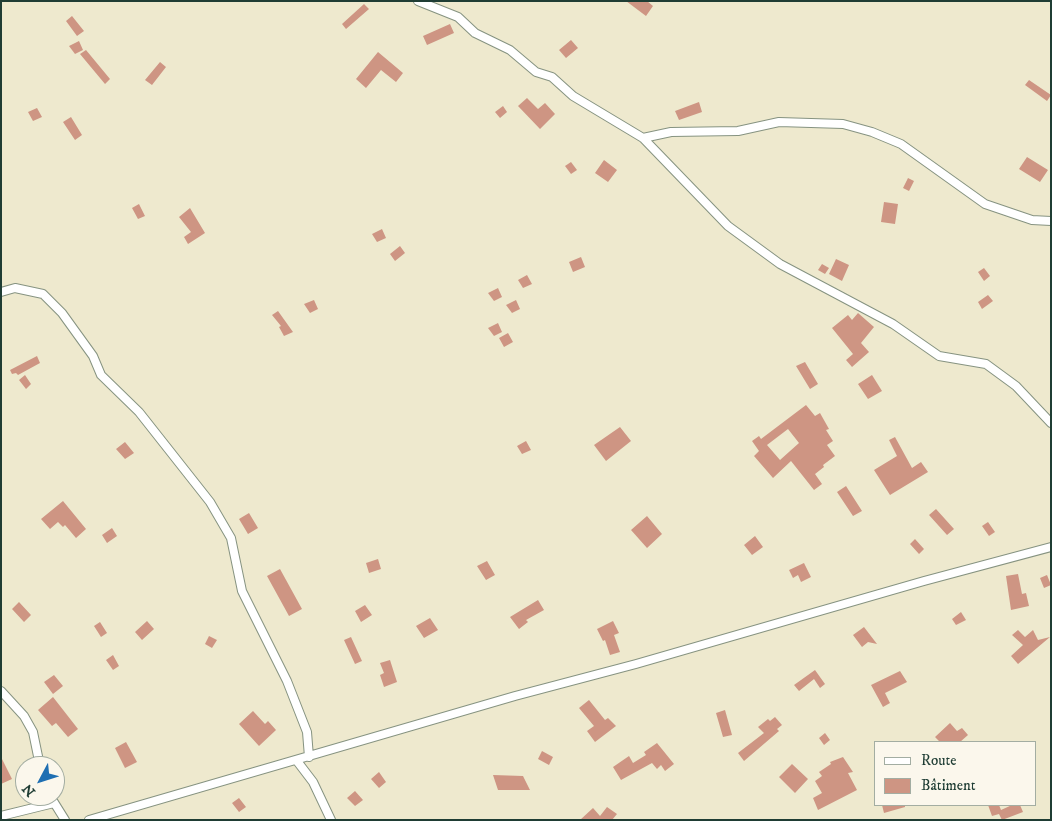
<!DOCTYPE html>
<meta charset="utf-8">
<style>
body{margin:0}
#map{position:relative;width:1052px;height:821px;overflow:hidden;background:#eee9ce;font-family:"IM FELL DW Pica",serif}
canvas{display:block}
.frame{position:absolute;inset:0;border:2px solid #1f3d34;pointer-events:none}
.legend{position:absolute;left:874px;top:741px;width:162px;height:65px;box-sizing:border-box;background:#fbf7ec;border:1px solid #a3ada2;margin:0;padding:6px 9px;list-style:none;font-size:15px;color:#1f3d34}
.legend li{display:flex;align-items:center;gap:10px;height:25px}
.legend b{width:25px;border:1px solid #a3ada2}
.north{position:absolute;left:15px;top:756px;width:50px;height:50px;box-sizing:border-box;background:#fbf7ec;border:1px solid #a3ada2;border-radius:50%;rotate:230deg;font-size:14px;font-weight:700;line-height:20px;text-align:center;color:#1f3d34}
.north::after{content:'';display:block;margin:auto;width:18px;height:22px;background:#1f6fb2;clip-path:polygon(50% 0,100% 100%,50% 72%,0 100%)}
</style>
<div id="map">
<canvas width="1052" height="821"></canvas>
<div class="frame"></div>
<ul class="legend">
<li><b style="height:6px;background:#fff"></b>Route</li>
<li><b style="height:14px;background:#ce9583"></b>Bâtiment</li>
</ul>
<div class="north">N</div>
</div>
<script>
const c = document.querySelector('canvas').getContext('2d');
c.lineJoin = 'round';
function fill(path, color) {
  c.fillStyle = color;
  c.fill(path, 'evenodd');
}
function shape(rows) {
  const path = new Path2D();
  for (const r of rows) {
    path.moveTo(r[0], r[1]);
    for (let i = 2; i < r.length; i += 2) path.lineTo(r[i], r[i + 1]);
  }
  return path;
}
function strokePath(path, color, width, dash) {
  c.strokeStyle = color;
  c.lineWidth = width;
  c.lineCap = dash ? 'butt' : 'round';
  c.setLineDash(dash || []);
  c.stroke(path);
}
const building = shape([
 [626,1,647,1,653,6,646,16],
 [364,4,369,9,346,29,342,24],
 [72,16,84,31,77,36,66,21],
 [450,24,454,33,427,45,423,36],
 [571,40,578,48,566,58,559,50],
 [79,41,83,50,75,54,69,46],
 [86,50,110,79,105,84,80,54],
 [378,52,403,73,396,82,381,70,366,88,356,79],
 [160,62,166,67,152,85,145,80],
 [1029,80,1051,95,1047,101,1025,85],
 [527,98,538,109,545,103,555,114,540,129,518,106],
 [699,102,702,112,679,120,675,111],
 [503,106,507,112,500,118,495,112],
 [37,108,42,117,33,121,28,112],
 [71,117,82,135,75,140,63,122],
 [1027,157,1048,170,1040,182,1019,169],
 [604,160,617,170,608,182,595,173],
 [571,162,577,170,571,174,565,166],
 [908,178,914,181,909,191,903,188],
 [884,202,898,204,895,224,881,222],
 [139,204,145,216,138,219,132,208],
 [190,208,205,233,188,244,184,237,191,232,179,217],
 [382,229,386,238,377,242,372,234],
 [400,246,405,253,395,261,390,254],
 [581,257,585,267,573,272,569,262],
 [836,259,849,265,842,281,829,274],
 [822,264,829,268,825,274,818,270],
 [984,268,990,276,984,281,978,272],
 [527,275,532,284,523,288,518,280],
 [498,288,502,297,494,301,488,293],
 [988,295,993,301,982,309,978,302],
 [314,300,318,309,310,313,304,304],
 [516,300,520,309,512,313,506,305],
 [278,311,293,332,284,336,279,327,281,326,272,315],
 [858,313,874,327,861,343,869,352,852,367,846,360,853,354,832,328,848,315,852,320],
 [498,323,502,332,494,336,488,328],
 [508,333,513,342,504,347,499,338],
 [37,356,40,363,18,375,16,373,12,374,10,370],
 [805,362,818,384,810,389,796,366],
 [25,375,31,384,26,389,19,380],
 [872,375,882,391,868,399,858,384],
 [806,405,815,416,820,413,829,429,826,430,833,441,827,445,835,456,823,465,824,467,815,474,822,484,814,490,791,461,773,478,754,456,759,451,752,441,759,436,761,439],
 [788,429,799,443,780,460,767,445],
 [620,427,631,441,606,461,594,445],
 [895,437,912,468,921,462,928,472,890,495,874,470,897,456,889,440],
 [526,441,531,450,522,454,517,446],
 [125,442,134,453,125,459,116,449],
 [846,486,862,511,853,516,837,492],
 [63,501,86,529,76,538,65,525,63,527,58,522,50,529,41,519],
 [936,509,954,529,947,535,929,515],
 [249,513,258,528,248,534,239,519],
 [647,516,662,534,647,548,631,530],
 [988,522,995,532,989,536,982,526],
 [112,528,117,536,107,543,102,535],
 [755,536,763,547,752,555,744,545],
 [915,539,924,549,919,554,910,544],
 [378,559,381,569,369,573,366,563],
 [487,561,495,575,486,580,477,566],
 [804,563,811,577,801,582,798,575,793,578,789,570],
 [280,569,302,609,289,616,267,576],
 [1018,574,1022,594,1026,593,1029,606,1011,610,1006,576],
 [1047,575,1051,585,1044,588,1040,578],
 [538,600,544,610,526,620,528,622,519,629,510,617],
 [19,602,31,615,24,622,12,609],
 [365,605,372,615,361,622,355,611],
 [961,612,966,620,956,625,952,619],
 [430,618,438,630,424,638,416,626],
 [147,621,154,629,142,640,135,632],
 [613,621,619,633,614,635,620,652,610,655,605,640,603,641,597,629],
 [100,622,107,633,101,637,94,626],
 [864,627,877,644,868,642,862,647,853,635],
 [1018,630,1025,637,1033,630,1038,640,1050,637,1018,664,1011,656,1023,645,1012,635],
 [209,636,217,640,212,648,205,644],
 [351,637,362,661,355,664,344,640],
 [113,655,119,666,113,670,106,660],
 [390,660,397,682,384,687,380,675,384,673,380,663],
 [815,670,825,684,820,688,814,679,799,691,794,685],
 [900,671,907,682,885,693,890,703,883,707,871,685],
 [54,675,63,686,53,694,44,682],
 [53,697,78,729,68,737,56,723,52,726,38,710],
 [589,700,605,720,608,718,616,726,595,742,587,731,594,726,579,708],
 [725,710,732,735,723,737,716,713],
 [253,711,265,724,268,721,276,730,259,746,239,724],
 [775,717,782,725,777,729,779,731,744,761,738,753,764,733,758,727,768,719,770,721],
 [950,723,957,731,962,728,968,735,960,742,940,742,935,737],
 [825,733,830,740,824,745,819,738],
 [126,742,137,762,125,768,115,748],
 [657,743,674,764,665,771,661,765,657,769,652,763,621,780,613,767,629,756,633,763,646,755,644,752],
 [542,751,553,757,549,765,538,759],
 [1,757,12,779,1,784],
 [843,757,853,772,848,773,857,790,818,810,813,798,822,793,815,781,822,776,819,772,831,764,830,762],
 [792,764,808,779,795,793,779,777],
 [379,772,386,782,379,788,371,779],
 [493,775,523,776,530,790,498,790],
 [355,791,363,800,355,806,347,798],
 [239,798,246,807,239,812,232,803],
 [882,805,905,805,905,807,884,813],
 [988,805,999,805,1001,810,1012,805,1020,805,1023,812,1002,820,999,814,992,816],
 [607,807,617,814,612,820,580,820,593,808,600,816]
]);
const street = shape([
 [418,1,458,17,475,33,510,50,536,72,552,77,573,96,643,138,728,226,780,264,893,324,939,356,986,364,1016,386,1051,423],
 [643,138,671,132,738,131,779,122,843,124,872,132,901,144,985,204,1032,220,1051,221],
 [1,292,15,288,43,294,62,313,93,356,101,375,139,412,210,502,231,538,242,591,287,681,307,732,309,757],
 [1,691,24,716,33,732,40,766],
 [297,761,313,782,331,820],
 [50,796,65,820],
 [1,816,54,803],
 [89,820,515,696,636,664,924,581,1051,547]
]);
fill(building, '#ce9583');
strokePath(street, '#869381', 10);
strokePath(street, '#fff', 8);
</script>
